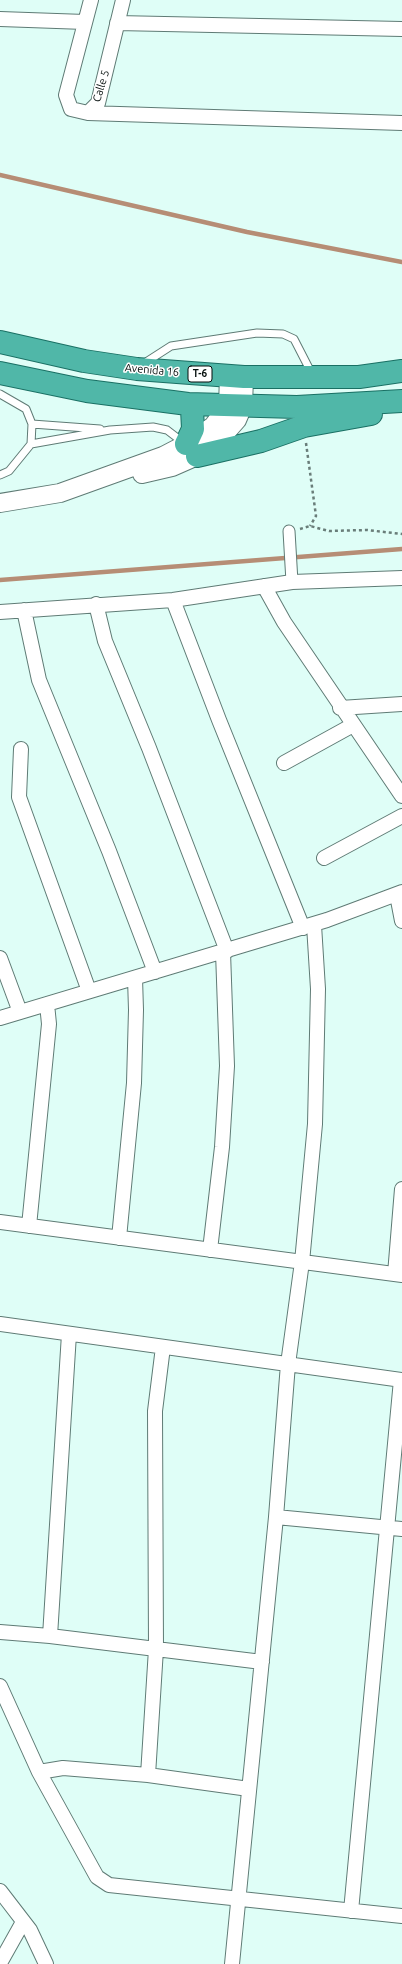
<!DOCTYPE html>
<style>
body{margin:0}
canvas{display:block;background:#dffef7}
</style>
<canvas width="402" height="1964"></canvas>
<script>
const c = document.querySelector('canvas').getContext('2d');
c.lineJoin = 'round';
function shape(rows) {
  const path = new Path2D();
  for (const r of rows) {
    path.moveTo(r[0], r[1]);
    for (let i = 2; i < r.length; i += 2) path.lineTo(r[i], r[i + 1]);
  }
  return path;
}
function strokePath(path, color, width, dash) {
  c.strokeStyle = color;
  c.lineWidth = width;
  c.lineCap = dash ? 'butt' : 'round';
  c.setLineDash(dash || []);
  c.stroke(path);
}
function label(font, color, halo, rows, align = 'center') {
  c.font = font + ' Ubuntu,sans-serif';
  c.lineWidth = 3;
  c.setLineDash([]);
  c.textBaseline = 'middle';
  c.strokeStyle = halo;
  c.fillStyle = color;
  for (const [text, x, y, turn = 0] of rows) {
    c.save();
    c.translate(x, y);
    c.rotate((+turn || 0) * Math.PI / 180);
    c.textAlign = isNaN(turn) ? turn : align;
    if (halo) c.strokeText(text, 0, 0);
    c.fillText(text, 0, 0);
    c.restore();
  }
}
const stream = shape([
 [0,175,247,232,402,262],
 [0,580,402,549]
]);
const path = shape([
 [306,443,316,516,310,526],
 [300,529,310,526,329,531,367,530,402,534]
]);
const service = shape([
 [143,364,171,346,257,333,283,334,294,339,312,374],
 [0,394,26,409,32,424,31,444,9,471,0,475],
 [32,424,100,429],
 [31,444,110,430,153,427,167,430,184,443]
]);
const pedestrian = shape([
 [289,531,292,582]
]);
const minor = shape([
 [91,0,66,95,71,109,88,113,402,123],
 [0,19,85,22],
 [117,23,402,29],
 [88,113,98,103,123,0],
 [264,586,284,622,402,796],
 [173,600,219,720,303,928],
 [96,604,105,641,149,748,227,951],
 [24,610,39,680,109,851,155,972],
 [0,612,173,600,292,582,402,578],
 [340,708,402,704],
 [21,749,19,797,89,991],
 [284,763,353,725],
 [324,858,402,816],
 [397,895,402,921],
 [0,958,20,1012],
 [0,1018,327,920,402,892],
 [0,1222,402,1275],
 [29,1226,49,1024,47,1004],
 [119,1238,134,1083,136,1010,135,978],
 [210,1250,222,1147,227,1066,223,952],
 [395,1274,402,1189],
 [0,1324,402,1380],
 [276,1517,402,1529],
 [0,1632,50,1636,262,1662],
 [50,1636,69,1334],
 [0,1686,39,1772,97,1877,109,1885,402,1916],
 [39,1772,63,1768,148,1775,249,1789],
 [148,1775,156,1649,155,1411,163,1347],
 [0,1891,30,1930,46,1964],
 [351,1911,401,1380],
 [0,1963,23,1922],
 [232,1964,276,1517,288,1364,302,1262,315,1124,318,989,314,925]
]);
const tertiary = shape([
 [142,474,172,467,197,456,222,437,237,420,243,406,244,377],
 [0,503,60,493,163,456,186,444,213,426,228,406,229,376]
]);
const trunk = shape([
 [0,342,84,361,137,369,244,377,359,377,402,371],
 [0,373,87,391,188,404,297,407,402,401],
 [186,444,193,429,192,409,188,404],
 [197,456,261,441,304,426,371,414]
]);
const shields = [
 [200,374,24]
];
const shieldNames = [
 ["T-6",200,374]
];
const streetNames = [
 ["Calle 5",101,86,-73],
 ["Avenida 16",152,370,5]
];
strokePath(stream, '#b68d75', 4.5);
strokePath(service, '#5f7b75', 9);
strokePath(pedestrian, '#5f7b75', 13);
strokePath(minor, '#5f7b75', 16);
strokePath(tertiary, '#5f7b75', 20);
strokePath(trunk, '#1a7064', 24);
strokePath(path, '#697d79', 2.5, [3, 3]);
strokePath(service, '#fff', 7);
strokePath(pedestrian, '#fff', 11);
strokePath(minor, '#fff', 14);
strokePath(tertiary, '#fff', 18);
strokePath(trunk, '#50b7a8', 22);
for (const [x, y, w] of shields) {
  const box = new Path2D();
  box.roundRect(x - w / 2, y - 8, w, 16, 3);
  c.fillStyle = '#fff';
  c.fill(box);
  strokePath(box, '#050f0d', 1);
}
label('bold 10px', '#050f0d', null, shieldNames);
label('11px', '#050f0d', '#fff', streetNames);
</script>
